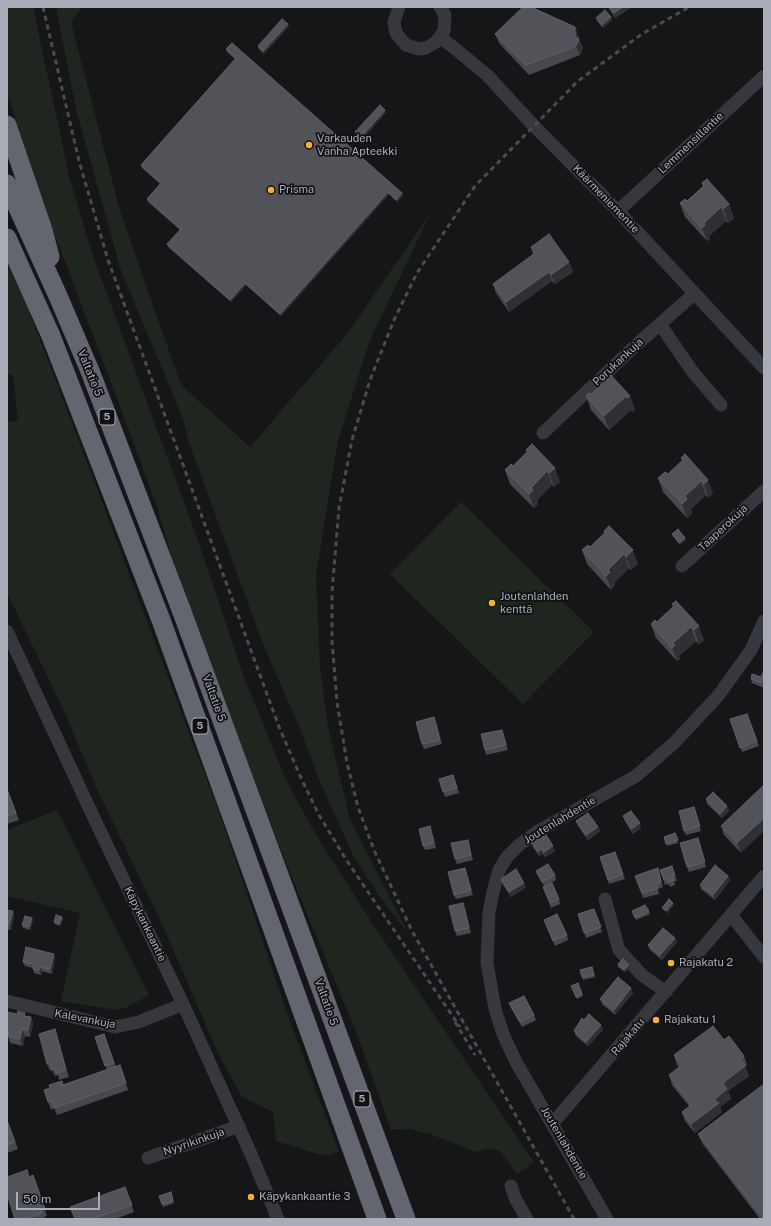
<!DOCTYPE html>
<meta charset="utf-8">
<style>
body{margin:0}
#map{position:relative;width:771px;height:1226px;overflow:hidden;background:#161618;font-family:"Public Sans",sans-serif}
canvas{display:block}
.frame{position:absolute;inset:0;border:8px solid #a8adb8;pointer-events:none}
.scale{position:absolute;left:16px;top:1192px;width:84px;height:18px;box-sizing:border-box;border:2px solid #a8adb8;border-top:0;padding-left:5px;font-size:12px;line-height:14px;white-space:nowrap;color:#a8adb8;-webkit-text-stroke:3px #111113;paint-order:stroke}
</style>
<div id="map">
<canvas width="771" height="1226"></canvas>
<div class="frame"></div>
<div class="scale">50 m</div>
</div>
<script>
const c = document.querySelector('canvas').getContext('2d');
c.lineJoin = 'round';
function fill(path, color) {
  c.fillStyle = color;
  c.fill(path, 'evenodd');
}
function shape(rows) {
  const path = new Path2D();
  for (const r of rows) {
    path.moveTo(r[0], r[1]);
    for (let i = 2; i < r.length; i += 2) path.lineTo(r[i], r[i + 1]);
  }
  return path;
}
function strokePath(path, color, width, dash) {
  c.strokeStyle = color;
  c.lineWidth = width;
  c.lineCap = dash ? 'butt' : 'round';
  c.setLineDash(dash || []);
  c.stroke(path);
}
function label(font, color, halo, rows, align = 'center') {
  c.font = font + ' "Public Sans",sans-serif';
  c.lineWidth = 3.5;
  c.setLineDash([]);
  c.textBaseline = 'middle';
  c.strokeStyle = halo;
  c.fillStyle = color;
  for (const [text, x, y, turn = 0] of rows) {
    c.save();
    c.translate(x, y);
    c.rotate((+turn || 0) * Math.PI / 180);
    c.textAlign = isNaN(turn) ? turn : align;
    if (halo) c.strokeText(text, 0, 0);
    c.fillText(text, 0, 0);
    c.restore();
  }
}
const green = shape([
 [7,7,33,7,70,180,94,259,195,532,245,680,287,782,315,833,374,926,534,1162,517,1174,501,1152,491,1148,476,1152,433,1135,409,1129,391,1130,358,1037,283,856,227,708,174,566,157,507,118,401,47,214,7,94],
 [56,7,83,7,71,22,120,211,181,385,250,447,347,334,430,214,370,340,338,440,316,575,320,667,328,727,350,819,408,933,379,896,353,855,320,782,299,726,263,644,189,443,182,416,121,271,76,109],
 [7,262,27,306,71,420,221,817,286,1010,339,1152,329,1155,317,1154,276,1141,273,1112,242,1097,219,1055,162,924,97,789,65,713,7,593,7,422,18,421,13,375,7,374],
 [461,502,594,632,523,704,390,574],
 [57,810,149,995,128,1007,116,1010,61,1001,80,913,7,896,7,830]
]);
const minor = shape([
 [399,7,394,22,396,33,406,45,419,49,426,48,436,42,444,31,445,15,440,7],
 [441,38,453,47,487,75,534,126,618,211,764,368],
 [618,211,764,76],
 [660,324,692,371,721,405],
 [543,433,636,345,694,294],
 [682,566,764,491],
 [7,631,93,816,183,1004,251,1154,278,1219],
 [605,899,619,950,642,975,666,992],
 [731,915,764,957],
 [7,1001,115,1027,139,1022,183,1004],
 [553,1123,764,876],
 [148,1158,239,1126],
 [511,1186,515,1198,527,1219],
 [607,1219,516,1062,503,1034,495,1009,487,963,489,913,493,892,499,870,507,857,519,845,537,832,636,776,674,743,718,696,751,650,764,621]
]);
const highway = shape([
 [7,125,43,230,50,257],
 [7,184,58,296,90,371,182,612,406,1219],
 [7,238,51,336,161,620,377,1219]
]);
const rail = shape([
 [43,7,79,161,108,260,279,727,301,778,319,815,347,861,460,1027],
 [455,1022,475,1055],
 [574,1219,412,931,374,850,358,807,347,763,337,702,332,641,332,592,339,508,352,440,370,380,394,320,417,273,475,186,578,81,642,34,689,7]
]);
const wall = shape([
 [608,7,632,7,615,18],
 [596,18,612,20,603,28,597,21],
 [289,26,264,54,259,49,258,46],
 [575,27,579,38,579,39,583,48,580,55,529,75,499,43,495,34],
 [226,49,402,193,403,195,397,202,389,194,281,316,246,285,231,302,168,247,167,244,180,230,148,202,147,199,160,184,142,168,141,165,235,59,227,52],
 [385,110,386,112,362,140,356,134,355,132],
 [702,183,729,204,734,218,728,223,726,221,709,236,710,239,707,241,685,217,680,203,687,201,703,186],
 [531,247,569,262,573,272,555,284,552,281,509,312,496,293,493,284,533,255],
 [605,376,630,396,635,410,632,412,631,410,609,430,591,410,586,396,591,394,607,380],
 [526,450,560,482,554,487,552,485,537,500,538,504,534,508,510,484,505,470,513,466,527,452],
 [681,458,713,493,708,498,706,495,691,509,692,513,687,518,663,492,658,478,668,474,682,461],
 [604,531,638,564,631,570,629,568,614,583,615,585,611,590,587,564,582,550,590,547,604,533],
 [672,534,685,538,686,540,680,545,673,536],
 [672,604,704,640,699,644,696,641,679,656,680,659,677,661,656,638,651,624,657,622,673,607],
 [764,670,764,688,752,683,751,679,761,677],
 [747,714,759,746,742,752,730,719],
 [436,722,442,744,424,749,422,744],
 [502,730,508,750,486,755,485,750],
 [453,775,459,793,445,797,439,779],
 [764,785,741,853,724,835,721,826],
 [7,789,19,820,7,824],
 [706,799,727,806,729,811,722,818,707,804],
 [694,807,701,831,686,835,684,831],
 [623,816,641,828,633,834,625,821],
 [576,821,598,827,600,831,588,840,578,826],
 [430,826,436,848,425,850,423,846],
 [675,833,678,843,667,846,664,837],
 [698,838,706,867,689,872,687,867],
 [531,842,555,851,545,857,543,854,539,856,533,847],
 [469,845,473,860,457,864,455,859],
 [615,852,625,879,609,884,600,857],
 [672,866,677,881,674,881,675,885,670,887,669,884,665,885,660,870],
 [658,868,663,887,658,889,659,894,643,898,635,876],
 [536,871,555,875,556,880,547,885,559,899,560,904,551,908,543,887,544,886,538,876],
 [466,873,473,895,456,899,454,895],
 [728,876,730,880,715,900,701,889,700,885],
 [501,879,526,887,511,897,502,883],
 [465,908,471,933,457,936,455,931],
 [594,909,602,932,586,938,578,914],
 [7,910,13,911,14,916,11,930,7,929],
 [632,911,649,911,650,914,636,920],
 [62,917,63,919,60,926,55,924,54,922],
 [33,920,30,930,23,928,22,925],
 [544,920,567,935,568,940,555,946],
 [675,938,677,942,662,960,650,950,648,945],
 [55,958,52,974,42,971,41,975,34,973,33,968,25,966,23,962],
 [618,964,630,967,625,972,618,967],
 [592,967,595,977,583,980,582,977],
 [578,983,583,996,577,999,571,986],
 [631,988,633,993,615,1015,602,1004,600,999],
 [509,1003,534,1015,536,1020,522,1027,511,1008],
 [7,1012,31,1017,33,1024,30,1037,25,1036,23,1046,10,1043,8,1036,8,1033,7,1032],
 [584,1020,601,1025,603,1030,588,1046,576,1036,574,1031],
 [55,1029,69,1077,59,1080,58,1075,55,1076,52,1070,50,1071,47,1064],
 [104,1034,116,1067,120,1065,128,1090,57,1115,54,1108,51,1110,44,1090,63,1085,107,1070,95,1037],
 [724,1040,744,1056,747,1065,745,1066,749,1076,728,1091,731,1099,720,1107,722,1112,695,1133,685,1121,682,1112,689,1106,672,1085,669,1075,679,1067,677,1065,674,1055],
 [8,1123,18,1149,7,1153,7,1124],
 [698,1134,764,1219,760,1219,702,1143],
 [29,1177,36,1183,47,1216,44,1217,44,1219,15,1219],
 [125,1187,134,1212,115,1219,75,1219],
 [171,1192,174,1203,163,1207,159,1196]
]);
const shadedWall = shape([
 [623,7,632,7,615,18,614,13],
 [611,17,612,20,603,28,602,25],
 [288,24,289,26,264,54,263,51],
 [575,27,579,37,579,41,579,39,583,48,580,55,576,46,575,37],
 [385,110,386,112,362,140,361,137],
 [388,192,389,194,281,316,280,314],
 [402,193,403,195,397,202,396,200],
 [729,204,734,218,728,223,723,209],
 [721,207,726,221,709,236,710,239,707,241,702,228,704,223],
 [569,262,573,272,555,284,551,275],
 [549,272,552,281,509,312,506,302],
 [245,283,246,285,231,302,230,300],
 [626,396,631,410,609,430,604,416],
 [630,396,635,410,632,412,627,398],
 [555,468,560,482,554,487,549,473],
 [547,471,552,485,537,500,538,504,534,508,529,494,531,488],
 [708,480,713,493,708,498,704,484],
 [701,481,706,495,691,509,692,513,687,518,682,504,685,496],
 [685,538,686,540,680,545,679,543],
 [633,550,638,564,631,570,626,557],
 [624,554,629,568,614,583,615,585,611,590,606,576,608,570],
 [699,626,704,640,699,644,694,630],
 [691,627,696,641,679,656,680,659,677,661,672,648,673,643],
 [764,679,764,688,762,683],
 [502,730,504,735,508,750,506,745],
 [727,806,729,811,722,818,720,814],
 [764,818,764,831,741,853,737,843],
 [640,823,641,828,633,834,631,829],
 [598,827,600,831,588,840,586,835],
 [553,846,555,851,545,857,544,852],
 [541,849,543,854,539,856,538,852],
 [728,876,730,880,715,900,713,895],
 [524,883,526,887,511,897,509,892],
 [463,903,465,908,471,933,469,928],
 [673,903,674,905,667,914,666,911],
 [13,911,14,916,11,930,9,925],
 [62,917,63,919,60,926,59,924],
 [32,918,33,920,30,930,29,927],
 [675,938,677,942,662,960,660,955],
 [54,954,55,958,52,974,50,969],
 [629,965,630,967,625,972,624,970],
 [40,967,42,971,41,975,39,970],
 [631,988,633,993,615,1015,614,1010],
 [31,1017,33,1024,30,1037,28,1030],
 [601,1025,603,1030,588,1046,586,1042],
 [22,1029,25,1036,23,1046,20,1039],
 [55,1029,57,1036,69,1077,66,1070],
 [745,1066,749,1076,728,1091,731,1099,720,1107,722,1112,695,1133,691,1124,714,1100,723,1083]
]);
const building = shape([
 [523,7,531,7,575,27,575,37,579,39,576,46,526,65,495,34,523,7],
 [609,7,623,7,614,13,609,7],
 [605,10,611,17,602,25,596,18,605,10],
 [282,19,288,24,263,51,258,46,282,19],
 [232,43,402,193,396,200,388,192,280,314,245,283,230,300,167,244,181,229,147,199,161,183,141,165,236,58,226,49,232,43],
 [380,105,385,110,361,137,355,132,380,105],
 [707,179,729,204,723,209,721,207,704,223,705,225,702,228,680,203,685,199,687,201,704,186,702,183,707,179],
 [549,234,569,262,551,275,549,272,506,302,493,284,535,253,531,247,549,234],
 [609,373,630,396,627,398,626,396,604,416,586,396,589,393,591,394,608,379,605,376,609,373],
 [532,444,555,468,549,473,547,471,531,488,533,490,529,494,505,470,511,464,513,466,528,451,526,450,532,444],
 [685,454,708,480,704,484,701,481,685,496,687,499,682,504,658,478,665,472,668,474,683,460,681,458,685,454],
 [609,526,633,550,626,557,624,554,608,570,610,572,606,576,582,550,588,545,590,547,605,533,604,531,609,526],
 [678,529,685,538,679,543,672,534,678,529],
 [676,601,699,626,694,630,691,627,673,643,675,645,672,648,651,624,655,620,657,622,674,606,672,604,676,601],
 [764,670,764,679,762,683,751,679,752,674,761,677,764,670],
 [747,714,757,741,740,748,730,719,747,714],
 [434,717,440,740,422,744,416,722,434,717],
 [502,730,506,745,485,750,481,734,502,730],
 [453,775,457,788,443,792,439,779,453,775],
 [764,785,764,818,737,843,721,826,764,785],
 [7,789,16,813,7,816,7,789],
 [713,792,727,806,720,814,706,799,713,792],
 [694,807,700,826,684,831,679,811,694,807],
 [631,811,640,823,631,829,623,816,631,811],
 [588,813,598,827,586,835,576,821,588,813],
 [430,826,434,843,423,846,419,829,430,826],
 [545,833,553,846,544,852,541,849,538,852,531,842,545,833],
 [675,833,678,840,666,844,664,837,675,833],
 [698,838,705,862,687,867,680,843,698,838],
 [468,840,471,855,455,859,451,843,468,840],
 [615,852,623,874,608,880,600,857,615,852],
 [548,864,555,875,542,882,536,871,548,864],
 [715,865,728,876,713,895,700,885,715,865],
 [672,866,675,876,672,876,674,880,668,882,667,879,664,880,660,870,672,866],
 [465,868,471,890,454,895,448,872,465,868],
 [658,868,661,882,656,884,657,889,642,893,635,876,658,868],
 [516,869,524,883,509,892,501,879,516,869],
 [552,883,559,899,550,903,543,887,552,883],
 [669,899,673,903,666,911,662,908,669,899],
 [463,903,469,928,455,931,449,906,463,903],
 [645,905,649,911,635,918,632,911,645,905],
 [594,909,601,927,584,933,578,914,594,909],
 [7,910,13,911,9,925,7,924,7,910],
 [557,914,567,935,553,941,544,920,557,914],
 [56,915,62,917,59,924,54,922,56,915],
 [25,916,32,918,29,927,22,925,25,916],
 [663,928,675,938,660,955,648,945,663,928],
 [26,947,54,954,50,969,40,967,39,970,33,969,34,964,23,962,26,947],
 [623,959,629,965,624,970,618,964,623,959],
 [592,967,594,975,582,977,580,970,592,967],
 [618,977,631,988,614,1010,600,999,618,977],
 [578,983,582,994,576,997,571,986,578,983],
 [524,996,534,1015,520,1022,509,1003,524,996],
 [18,1011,25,1013,24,1016,31,1017,28,1030,22,1029,20,1039,8,1036,10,1026,7,1026,7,1012,17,1014,18,1011],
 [589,1014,601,1025,586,1042,574,1031,582,1018,584,1020,589,1014],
 [713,1026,724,1040,729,1036,744,1056,739,1058,745,1066,723,1083,727,1089,714,1100,719,1103,691,1124,682,1112,691,1105,669,1075,682,1065,674,1055,713,1026],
 [55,1029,66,1070,57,1073,55,1068,52,1069,50,1063,47,1064,39,1034,55,1029],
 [104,1034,114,1063,105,1066,95,1037,104,1034],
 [120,1065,126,1083,54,1108,52,1101,48,1102,44,1090,50,1088,49,1085,62,1081,63,1085,120,1065],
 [764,1084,764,1219,698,1134,764,1084],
 [8,1123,15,1142,7,1145,7,1124,8,1123],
 [27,1170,29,1177,33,1175,45,1209,41,1210,42,1213,25,1219,20,1219,20,1218,15,1219,7,1194,7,1183,8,1183,7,1177,27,1170],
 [125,1187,132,1205,92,1219,75,1219,70,1207,125,1187],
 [171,1192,173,1201,162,1204,159,1196,171,1192]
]);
const markers = [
 [309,145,4,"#f2b134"],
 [271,190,4,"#f2b134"],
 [492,603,4,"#f2b134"],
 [671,963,4,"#f2b134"],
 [656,1020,4,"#f2b134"],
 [251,1197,4,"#f2b134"]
];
const shields = [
 [107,417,16],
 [200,726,16],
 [362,1099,16]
];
const shieldNames = [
 ["5",107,417],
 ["5",200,726],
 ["5",362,1099]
];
const poiNames = [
 ["Varkauden",317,139],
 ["Vanha Apteekki",317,152],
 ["Prisma",279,190],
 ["Joutenlahden",500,597],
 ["kenttä",500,610],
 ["Rajakatu 2",679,963],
 ["Rajakatu 1",664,1020],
 ["Käpykankaantie 3",259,1197]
];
const streetNames = [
 ["Lemmensillantie",691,143,-43],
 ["Käärmeniementie",606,199,46],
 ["Porukankuja",618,362,-43],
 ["Valtatie 5",90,373,68],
 ["Taaperokuja",723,528,-43],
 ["Valtatie 5",214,698,70],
 ["Joutenlahdentie",560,820,-31],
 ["Käpykankaantie",145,924,64],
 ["Valtatie 5",326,1002,70],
 ["Kalevankuja",85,1019,11],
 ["Rajakatu",628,1037,-50],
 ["Nyyrikinkuja",194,1142,-19],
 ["Joutenlahdentie",564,1143,60]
];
fill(green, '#1e261f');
strokePath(minor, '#37383d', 13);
strokePath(highway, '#63666e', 19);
strokePath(rail, '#4a4c52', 3, [5, 4]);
fill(wall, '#47494d');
fill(shadedWall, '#2f3033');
fill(building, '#525359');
strokePath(building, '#5f6168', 1);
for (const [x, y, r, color] of markers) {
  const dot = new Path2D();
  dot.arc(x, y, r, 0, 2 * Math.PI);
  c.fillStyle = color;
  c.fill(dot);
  strokePath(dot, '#111113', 1.5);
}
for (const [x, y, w] of shields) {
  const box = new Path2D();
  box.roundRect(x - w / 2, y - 8, w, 16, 3);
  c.fillStyle = '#111113';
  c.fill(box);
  strokePath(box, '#a8adb8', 1);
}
label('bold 10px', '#a8adb8', null, shieldNames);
label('11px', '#a8adb8', '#111113', poiNames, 'left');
label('11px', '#a8adb8', '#111113', streetNames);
</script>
